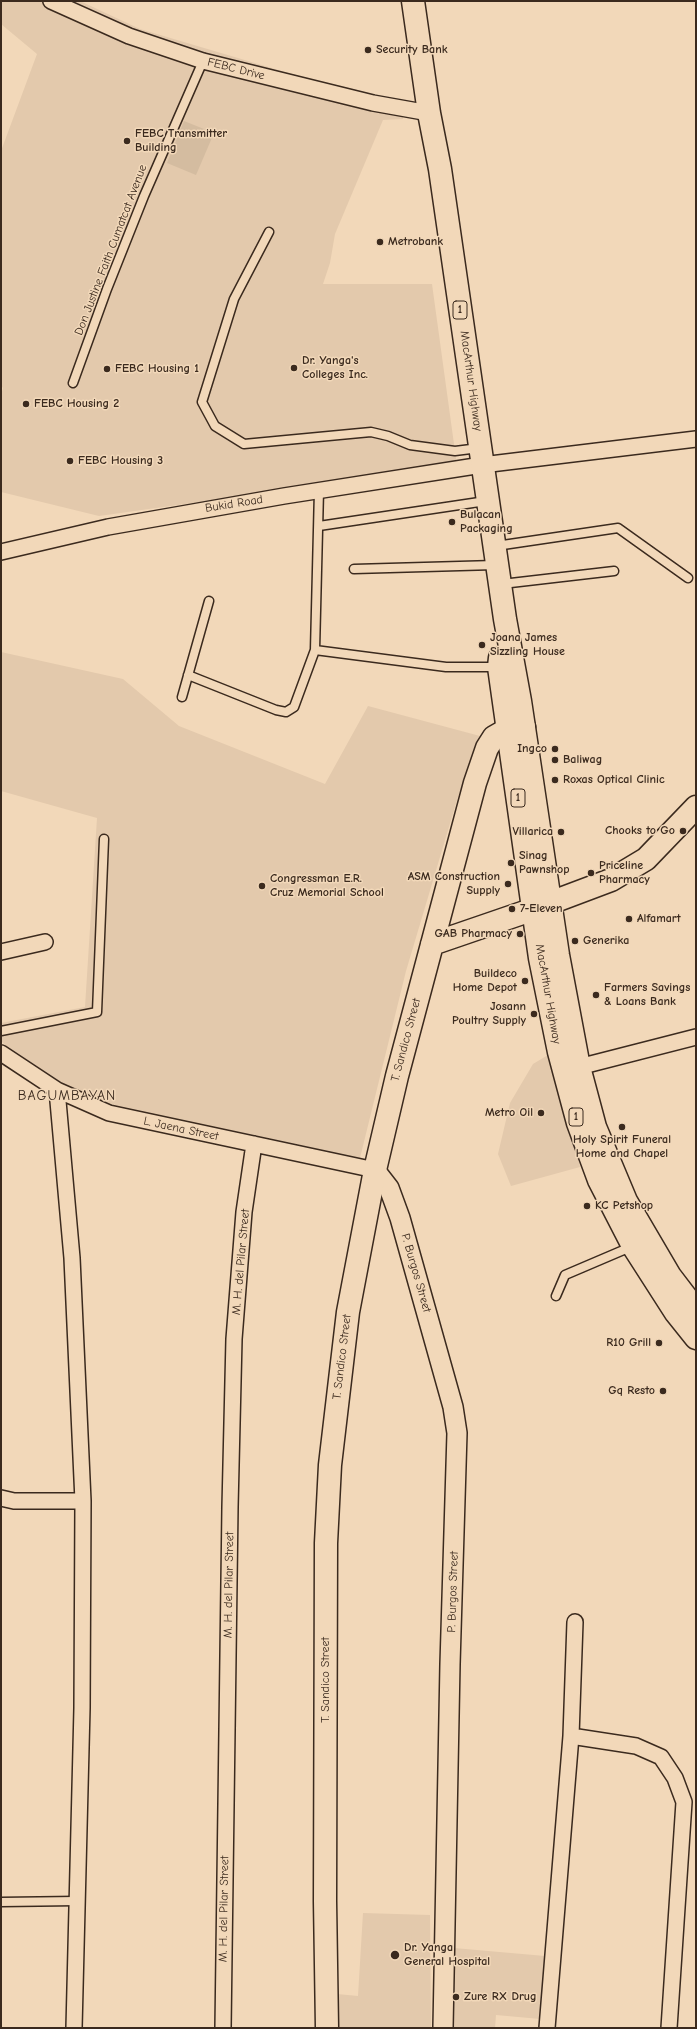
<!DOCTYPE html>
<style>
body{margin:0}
#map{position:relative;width:697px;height:2029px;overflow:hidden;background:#f2d8b9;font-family:"Comic Neue",sans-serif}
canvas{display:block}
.frame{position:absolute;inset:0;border:2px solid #3b2a1e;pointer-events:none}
</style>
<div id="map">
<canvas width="697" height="2029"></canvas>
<div class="frame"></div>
</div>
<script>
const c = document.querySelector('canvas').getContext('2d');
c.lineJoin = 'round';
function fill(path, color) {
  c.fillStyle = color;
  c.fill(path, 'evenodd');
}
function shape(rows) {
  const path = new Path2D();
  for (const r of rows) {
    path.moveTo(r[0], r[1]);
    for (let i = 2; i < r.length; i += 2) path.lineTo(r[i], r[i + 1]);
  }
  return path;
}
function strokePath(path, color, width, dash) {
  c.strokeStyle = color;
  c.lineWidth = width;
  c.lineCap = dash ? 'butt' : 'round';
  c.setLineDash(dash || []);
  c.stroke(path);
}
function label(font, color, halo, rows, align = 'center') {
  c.font = font + ' "Comic Neue",sans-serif';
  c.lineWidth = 3;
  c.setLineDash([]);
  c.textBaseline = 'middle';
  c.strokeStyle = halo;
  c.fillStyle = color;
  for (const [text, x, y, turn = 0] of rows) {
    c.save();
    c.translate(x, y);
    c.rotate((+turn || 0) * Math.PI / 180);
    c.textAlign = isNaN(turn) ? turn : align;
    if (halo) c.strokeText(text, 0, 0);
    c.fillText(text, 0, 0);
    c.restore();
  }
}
const built = shape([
 [1,1,80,1,140,29,383,101,400,99,403,119,383,120,335,234,330,263,323,284,432,284,457,466,99,516,1,492,1,395,3,388,1,386,1,151,37,54,1,24],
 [1,652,123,679,179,726,325,784,368,706,480,736,457,800,406,971,360,1158,115,1105,69,1088,29,1067,1,1041,1,1023,85,1007,97,818,1,791],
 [553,1052,580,1167,511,1186,498,1154,510,1103,533,1064],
 [363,1913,430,1915,431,2028,337,2028,337,1994,358,1996],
 [454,1948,545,1956,540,2019,496,2015,495,2028,448,2028]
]);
const green = shape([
 [184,121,214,133,196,175,167,163]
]);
const service = shape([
 [269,232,234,299,202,402,215,426,244,444,371,432,388,436,410,445,455,451,479,448],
 [73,383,107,289,144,196,203,61],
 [319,526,486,501],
 [496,546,618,528,688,578],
 [354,569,495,565],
 [502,584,614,571],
 [315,650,446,667,499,667],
 [188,675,276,710,286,712,294,707,315,650,319,490],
 [182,697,209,601],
 [1,1031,97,1012,104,839],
 [556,1296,565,1275,633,1246],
 [1,1902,77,1901]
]);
const minor = shape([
 [51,1,129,36,203,61,373,103,429,113],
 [1,552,108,527,284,496,482,465,696,439],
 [1,952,45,942],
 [1,1053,57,1090,109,1113,375,1170],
 [571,1069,696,1037],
 [57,1090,72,1258,83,1501,82,1708,74,2028],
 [1,1498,14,1501,83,1501],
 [571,1736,636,1746,661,1757,675,1778,684,1802,669,2028],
 [223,2028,230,1507,234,1339,244,1212,254,1144],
 [547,2028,571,1736,575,1622]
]);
const tertiary = shape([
 [375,1170,389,1188,400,1218,453,1407,457,1433,450,1664,443,2028]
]);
const secondary = shape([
 [432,944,534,909,611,880,646,859,696,807],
 [327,2028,325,1901,326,1543,330,1465,348,1312,375,1170,397,1076,475,783,487,748,494,737,508,729,524,727]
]);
const trunk = shape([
 [413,1,429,113,440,169,505,619,520,701,558,955,579,1067,595,1127,626,1201,670,1276,696,1310],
 [500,658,499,667,540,958,559,1052,578,1123,599,1180,633,1246,676,1313,696,1338]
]);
const markers = [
 [368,50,4,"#3b2a1e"],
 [127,141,4,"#3b2a1e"],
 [380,242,4,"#3b2a1e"],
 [294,368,4,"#3b2a1e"],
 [107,369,4,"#3b2a1e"],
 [26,404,4,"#3b2a1e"],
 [70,461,4,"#3b2a1e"],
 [452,522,4,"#3b2a1e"],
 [482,645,4,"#3b2a1e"],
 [555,749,4,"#3b2a1e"],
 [555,760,4,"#3b2a1e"],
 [555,780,4,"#3b2a1e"],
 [683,831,4,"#3b2a1e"],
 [561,832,4,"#3b2a1e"],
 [511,863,4,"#3b2a1e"],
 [591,873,4,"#3b2a1e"],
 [508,884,4,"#3b2a1e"],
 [262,886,4,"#3b2a1e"],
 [512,909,4,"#3b2a1e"],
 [629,919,4,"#3b2a1e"],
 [520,934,4,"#3b2a1e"],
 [575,941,4,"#3b2a1e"],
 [525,981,4,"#3b2a1e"],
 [596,995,4,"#3b2a1e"],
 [534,1014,4,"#3b2a1e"],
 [541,1113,4,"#3b2a1e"],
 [622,1127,4,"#3b2a1e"],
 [587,1206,4,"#3b2a1e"],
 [659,1343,4,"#3b2a1e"],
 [663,1391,4,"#3b2a1e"],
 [395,1955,5,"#3b2a1e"],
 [456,1997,4,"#3b2a1e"]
];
const shields = [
 [460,310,14],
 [518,798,14],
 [576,1117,14]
];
const shieldNames = [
 ["1",460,310],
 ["1",518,798],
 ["1",576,1117]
];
const poiNames = [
 ["Security Bank",376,50],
 ["FEBC Transmitter",135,134],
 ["Building",135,148],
 ["Metrobank",388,242],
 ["Dr. Yanga's",302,361],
 ["Colleges Inc.",302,375],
 ["FEBC Housing 1",115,369],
 ["FEBC Housing 2",34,404],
 ["FEBC Housing 3",78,461],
 ["Bulacan",460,515],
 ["Packaging",460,529],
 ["Joana James",490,638],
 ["Sizzling House",490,652],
 ["Ingco",547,749,"right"],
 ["Baliwag",563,760],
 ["Roxas Optical Clinic",563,780],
 ["Chooks to Go",675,831,"right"],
 ["Villarica",553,832,"right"],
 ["Sinag",519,856],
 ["Pawnshop",519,870],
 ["Priceline",599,866],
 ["Pharmacy",599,880],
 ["ASM Construction",500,877,"right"],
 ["Supply",500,891,"right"],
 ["Congressman E.R.",270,879],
 ["Cruz Memorial School",270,893],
 ["7-Eleven",520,909],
 ["Alfamart",637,919],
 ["GAB Pharmacy",512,934,"right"],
 ["Generika",583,941],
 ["Buildeco",517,974,"right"],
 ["Home Depot",517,988,"right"],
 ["Farmers Savings",604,988],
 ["& Loans Bank",604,1002],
 ["Josann",526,1007,"right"],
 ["Poultry Supply",526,1021,"right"],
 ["Metro Oil",533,1113,"right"],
 ["Holy Spirit Funeral",622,1140,"center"],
 ["Home and Chapel",622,1154,"center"],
 ["KC Petshop",595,1206],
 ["R10 Grill",651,1343,"right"],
 ["Gq Resto",655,1391,"right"],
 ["Dr. Yanga",404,1948],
 ["General Hospital",404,1962],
 ["Zure RX Drug",464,1997]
];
const streetNames = [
 ["FEBC Drive",236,69,14],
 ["Don Justine Faith Cumatcat Avenue",111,250,-69],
 ["MacArthur Highway",471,381,82],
 ["Bukid Road",234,504,-9],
 ["MacArthur Highway",548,994,80],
 ["T. Sandico Street",406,1040,-75],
 ["L. Jaena Street",181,1129,12],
 ["M. H. del Pilar Street",241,1262,-85],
 ["P. Burgos Street",416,1273,74],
 ["T. Sandico Street",342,1357,-83],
 ["M. H. del Pilar Street",229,1585,-89],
 ["P. Burgos Street",453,1592,-88],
 ["T. Sandico Street",326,1680,-90],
 ["M. H. del Pilar Street",224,1909,-89]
];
const quarterNames = [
 ["BAGUMBAYAN",67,1096]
];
fill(built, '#e3c9ac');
fill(green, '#d4bca0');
strokePath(service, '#3b2a1e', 11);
strokePath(minor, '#3b2a1e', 18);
strokePath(tertiary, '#3b2a1e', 22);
strokePath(secondary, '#3b2a1e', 25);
strokePath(trunk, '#3b2a1e', 25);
strokePath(service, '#f2d8b9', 8);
strokePath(minor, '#f2d8b9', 15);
strokePath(tertiary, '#f2d8b9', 19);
strokePath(secondary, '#f2d8b9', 22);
strokePath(trunk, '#f2d8b9', 22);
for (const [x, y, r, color] of markers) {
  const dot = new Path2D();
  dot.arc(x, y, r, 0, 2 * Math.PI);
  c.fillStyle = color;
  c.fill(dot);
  strokePath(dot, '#f2d8b9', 1.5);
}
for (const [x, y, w] of shields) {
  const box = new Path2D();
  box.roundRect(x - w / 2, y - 9, w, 18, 3);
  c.fillStyle = '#f2d8b9';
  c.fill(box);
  strokePath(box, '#3b2a1e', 1);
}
label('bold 11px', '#3b2a1e', null, shieldNames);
label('bold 12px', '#3b2a1e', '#f2d8b9', poiNames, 'left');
label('12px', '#3b2a1e', '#f2d8b9', streetNames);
c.letterSpacing = '1px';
label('14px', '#3b2a1e', '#f2d8b9', quarterNames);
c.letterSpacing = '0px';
</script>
